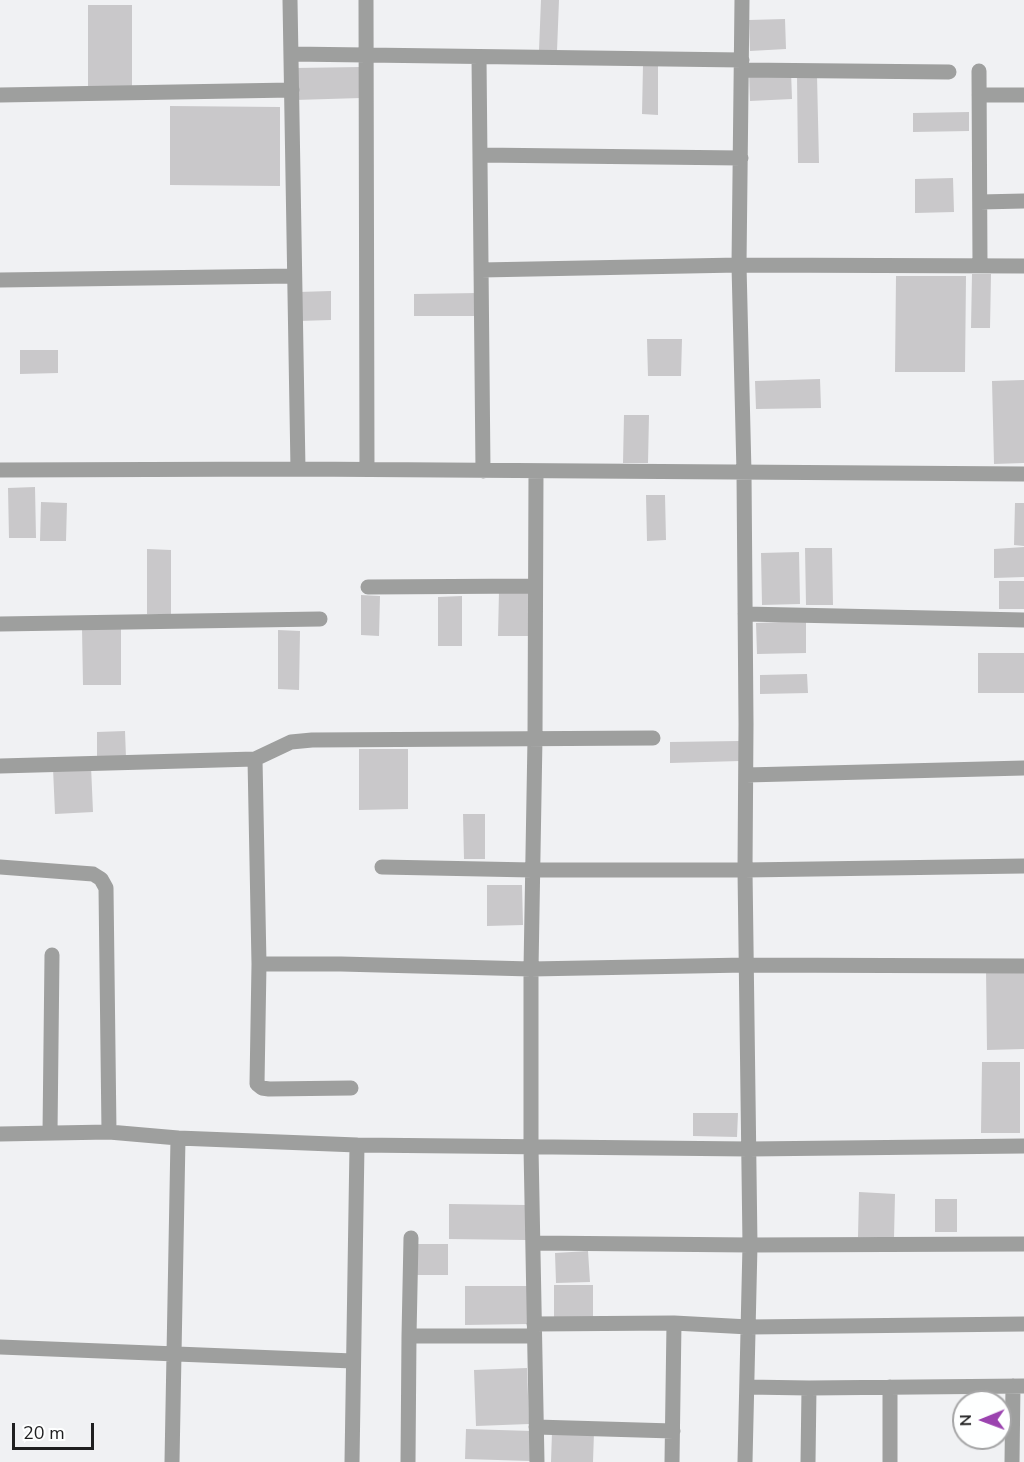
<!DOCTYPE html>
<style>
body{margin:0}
#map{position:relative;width:1024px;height:1462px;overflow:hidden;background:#f0f1f3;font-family:"Nunito Sans",sans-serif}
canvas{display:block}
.north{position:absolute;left:952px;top:1390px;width:60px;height:60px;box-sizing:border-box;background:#feffff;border:2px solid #a5a5a6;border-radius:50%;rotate:269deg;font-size:16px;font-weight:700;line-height:24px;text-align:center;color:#1f1f20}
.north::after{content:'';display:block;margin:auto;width:21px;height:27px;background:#9b43af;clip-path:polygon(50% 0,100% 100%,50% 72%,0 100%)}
.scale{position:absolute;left:12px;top:1423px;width:82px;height:27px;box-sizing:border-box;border:3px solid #1f1f20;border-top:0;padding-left:8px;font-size:18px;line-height:21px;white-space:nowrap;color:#1f1f20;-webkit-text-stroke:4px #feffff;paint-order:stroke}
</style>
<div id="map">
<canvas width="1024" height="1462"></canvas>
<div class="north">N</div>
<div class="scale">20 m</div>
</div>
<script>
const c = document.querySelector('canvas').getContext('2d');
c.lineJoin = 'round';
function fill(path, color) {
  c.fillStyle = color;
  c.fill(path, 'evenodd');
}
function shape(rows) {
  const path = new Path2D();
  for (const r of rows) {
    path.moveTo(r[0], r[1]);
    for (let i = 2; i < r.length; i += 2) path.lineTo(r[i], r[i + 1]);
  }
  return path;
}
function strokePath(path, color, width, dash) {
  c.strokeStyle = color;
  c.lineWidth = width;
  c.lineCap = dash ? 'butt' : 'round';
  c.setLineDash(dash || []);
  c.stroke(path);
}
const building = shape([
 [541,0,559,0,557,51,539,50],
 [88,5,132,5,132,87,88,87],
 [785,19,786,49,750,51,749,20],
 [643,65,658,65,658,115,642,114],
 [361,67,361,98,295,100,295,68],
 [791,71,792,99,750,101,749,72],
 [797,75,817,75,819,163,798,163],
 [170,106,280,107,280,186,170,185],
 [969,112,969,131,913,132,913,113],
 [953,178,954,212,915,213,915,179],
 [972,274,991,274,990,328,971,328],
 [896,276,966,276,965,372,895,372],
 [331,291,331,320,298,321,298,292],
 [478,293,478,316,414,316,414,294],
 [647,339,682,339,681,376,648,376],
 [20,350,58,350,58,373,20,374],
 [820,379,821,408,756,409,755,381],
 [1024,380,1024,463,994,464,992,381],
 [624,415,649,415,648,463,623,463],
 [35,487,36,538,9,538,8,488],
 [646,495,665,495,666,540,647,541],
 [41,502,67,503,66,541,40,541],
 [1015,503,1024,503,1024,546,1014,545],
 [1024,547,1024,577,994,578,994,549],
 [805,548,832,548,833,605,806,605],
 [147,549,171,550,171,614,147,614],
 [799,552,800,604,762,605,761,553],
 [999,581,1024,581,1024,609,999,609],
 [499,591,531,591,531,636,498,636],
 [361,595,380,596,379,636,361,635],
 [462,596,462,646,438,646,438,597],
 [806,621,806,653,757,654,756,623],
 [82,628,121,628,121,685,83,685],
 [278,630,300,631,299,690,278,689],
 [978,653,1024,653,1024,693,978,693],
 [807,674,808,693,760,694,760,675],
 [125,731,126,758,97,759,97,732],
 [739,741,740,761,670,763,670,742],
 [359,749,408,749,408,809,359,810],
 [91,766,93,812,55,814,53,768],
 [463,814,485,814,485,859,464,859],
 [487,885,522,885,523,925,487,926],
 [986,969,1024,969,1024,1049,987,1050],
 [982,1062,1020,1062,1020,1133,981,1133],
 [693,1113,738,1113,737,1137,693,1136],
 [859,1192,895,1194,894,1238,858,1237],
 [935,1199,957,1199,957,1232,935,1232],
 [449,1204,526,1205,526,1240,449,1239],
 [415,1244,448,1244,448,1275,415,1275],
 [588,1251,590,1282,556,1283,555,1253],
 [554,1285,593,1285,593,1317,554,1317],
 [465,1286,528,1286,528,1324,465,1325],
 [527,1368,529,1424,476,1426,474,1370],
 [466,1429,532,1431,530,1461,465,1459],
 [552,1432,594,1432,593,1462,551,1462]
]);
const street = shape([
 [366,0,367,469],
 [742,0,739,265,744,473,746,724,745,870,750,1245,745,1462],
 [291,54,742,60],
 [479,57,483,471],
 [742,70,949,72],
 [979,71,980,266],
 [0,95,292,90],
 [979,95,1024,95],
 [480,155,741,158],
 [980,202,1024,201],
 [481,270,739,265,1024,266],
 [0,280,293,276],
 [298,469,1024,474],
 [0,470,298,469,290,0],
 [536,471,535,738,531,969,746,965,1024,966],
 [368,587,535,586],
 [745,614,1024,620],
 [0,624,320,619],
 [255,759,291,742,312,740,653,738],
 [0,766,255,759,259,964,341,964,531,969,531,1148,537,1462],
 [746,775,1024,768],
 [0,867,93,874,101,879,106,888,109,1132],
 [382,867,532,870,745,870,1024,866],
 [259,964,257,1084,262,1088,269,1089,351,1088],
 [50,1133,52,955],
 [0,1134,109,1132,178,1138,172,1462],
 [178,1138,357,1145,352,1462],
 [357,1145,749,1149,1024,1146],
 [533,1243,750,1245,1024,1244],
 [534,1324,674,1323],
 [409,1336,411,1238],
 [0,1347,353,1361],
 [747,1387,809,1388,1024,1386],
 [890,1387,890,1462],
 [536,1427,673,1431],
 [408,1462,409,1336,534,1336],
 [672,1462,674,1323,749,1327,1024,1324],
 [808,1462,809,1388],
 [1012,1462,1013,1386]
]);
fill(building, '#c9c8ca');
strokePath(street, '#9e9f9e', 15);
</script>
